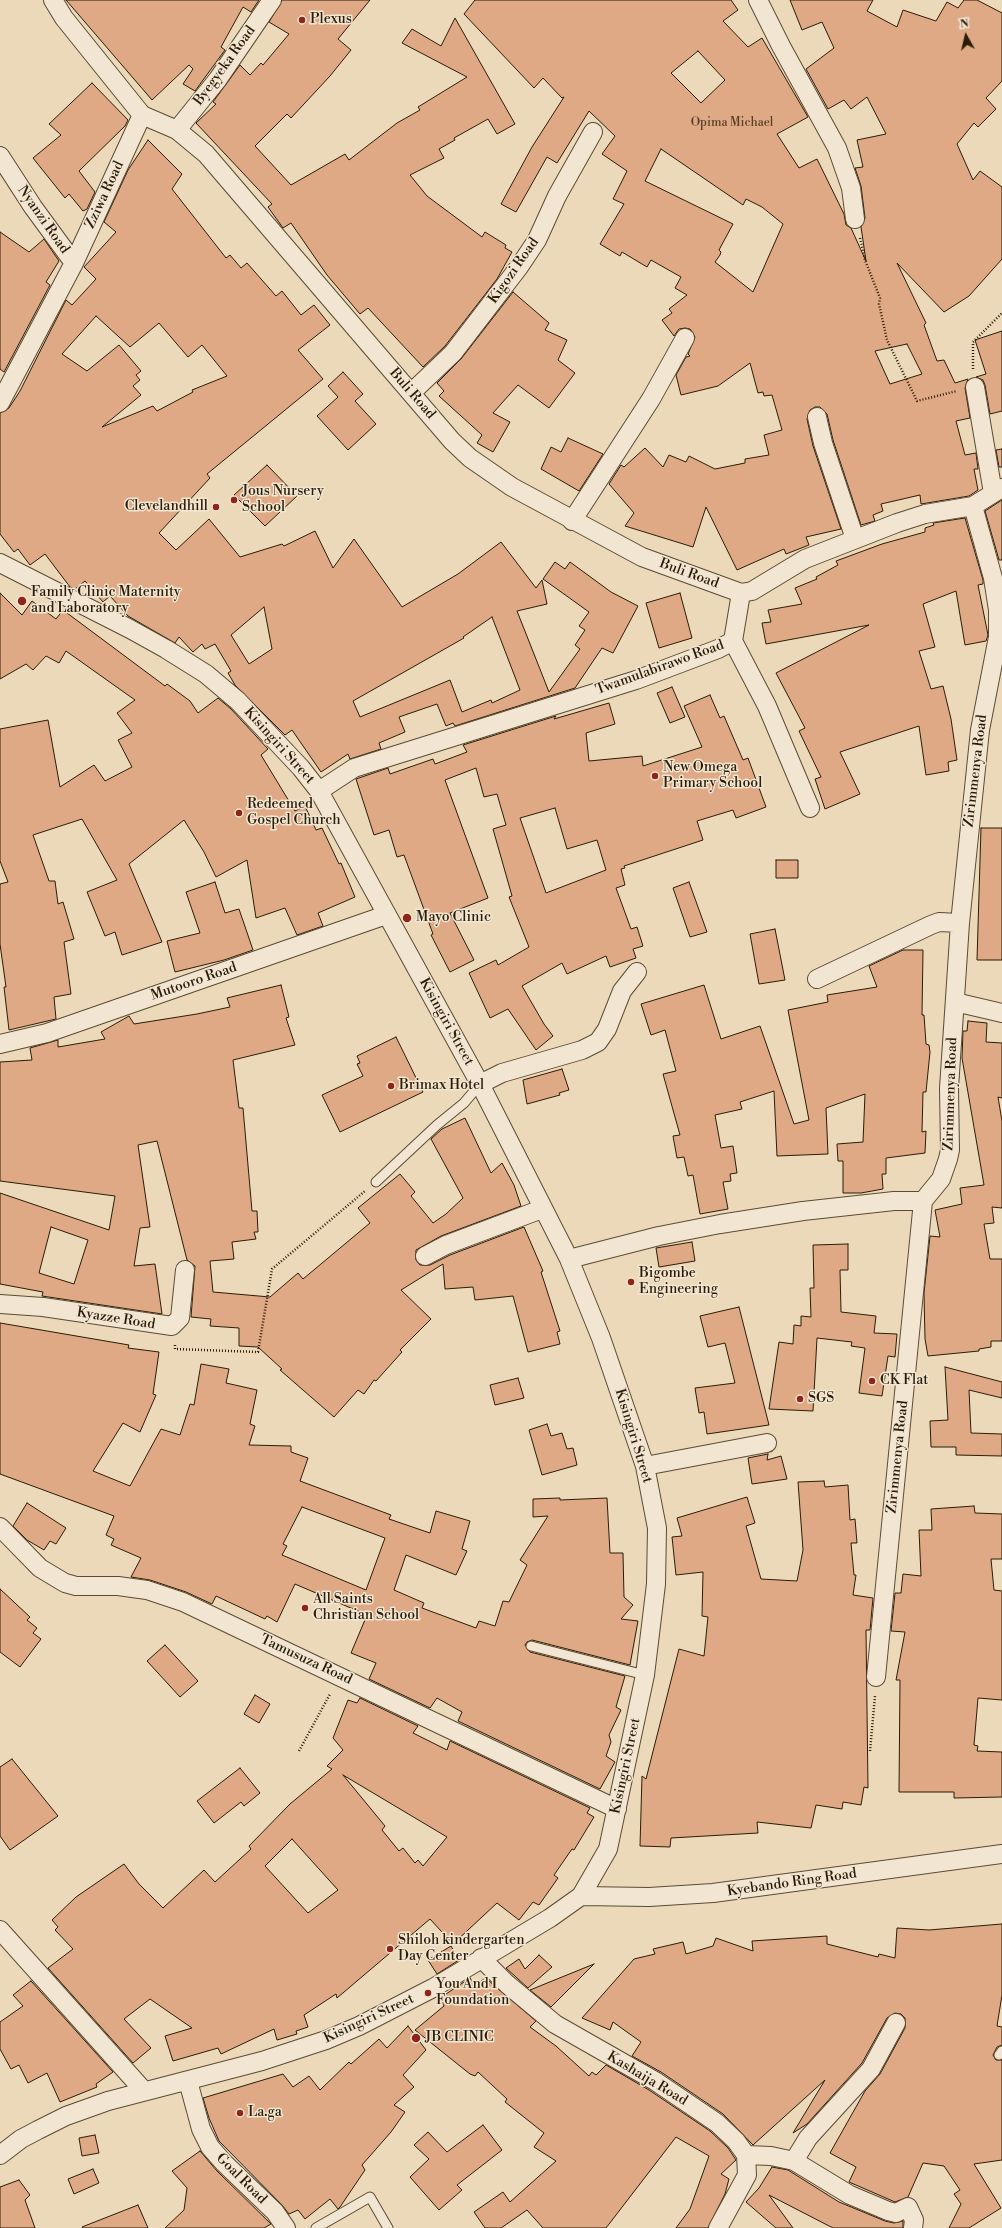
<!DOCTYPE html>
<style>
body{margin:0}
#map{position:relative;width:1002px;height:2228px;overflow:hidden;background:#ebd9b9;font-family:"Libre Bodoni",serif}
canvas{display:block}
.north{position:absolute;left:946px;top:16px;width:40px;height:40px;-webkit-text-stroke:3px #f2e6d2;paint-order:stroke;rotate:352deg;font-size:11px;font-weight:700;line-height:16px;text-align:center;color:#2b1c07}
.north::after{content:'';display:block;margin:auto;width:14px;height:18px;background:#2b1c07;clip-path:polygon(50% 0,100% 100%,50% 72%,0 100%)}
</style>
<div id="map">
<canvas width="1002" height="2228"></canvas>
<div class="north">N</div>
</div>
<script>
const c = document.querySelector('canvas').getContext('2d');
c.lineJoin = 'round';
function fill(path, color) {
  c.fillStyle = color;
  c.fill(path, 'evenodd');
}
function shape(rows) {
  const path = new Path2D();
  for (const r of rows) {
    path.moveTo(r[0], r[1]);
    for (let i = 2; i < r.length; i += 2) path.lineTo(r[i], r[i + 1]);
  }
  return path;
}
function strokePath(path, color, width, dash) {
  c.strokeStyle = color;
  c.lineWidth = width;
  c.lineCap = dash ? 'butt' : 'round';
  c.setLineDash(dash || []);
  c.stroke(path);
}
function label(font, color, halo, rows, align = 'center') {
  c.font = font + ' "Libre Bodoni",serif';
  c.lineWidth = 3;
  c.setLineDash([]);
  c.textBaseline = 'middle';
  c.strokeStyle = halo;
  c.fillStyle = color;
  for (const [text, x, y, turn = 0] of rows) {
    c.save();
    c.translate(x, y);
    c.rotate((+turn || 0) * Math.PI / 180);
    c.textAlign = isNaN(turn) ? turn : align;
    if (halo) c.strokeText(text, 0, 0);
    c.fillText(text, 0, 0);
    c.restore();
  }
}
const building = shape([
 [66,0,259,0,251,12,243,7,221,47,225,50,195,91,183,84,193,69,189,65,152,100,66,0],
 [282,0,370,0,338,39,351,50,330,76,291,118,287,114,255,146,291,185,345,154,349,160,397,123,420,110,418,107,467,77,402,43,412,29,441,46,455,18,515,124,497,134,488,119,454,138,455,140,439,149,444,158,410,175,427,196,482,237,485,232,506,245,505,248,512,252,497,279,445,346,423,367,368,308,360,314,327,275,291,223,283,228,268,207,272,204,196,123,216,104,213,102,240,65,250,75,261,63,263,65,289,34,269,22,282,0],
 [475,0,731,0,738,10,723,21,748,47,762,38,808,117,777,134,799,168,817,159,844,214,846,225,851,228,866,261,861,227,865,218,861,186,855,168,863,167,857,140,886,134,867,97,851,109,844,100,828,109,806,69,834,48,822,22,802,30,790,0,873,0,867,11,897,27,903,10,936,21,947,2,958,8,964,0,977,0,1002,13,1002,81,986,98,996,109,978,127,974,123,957,144,973,180,980,171,1002,187,1002,259,969,296,944,312,897,263,926,323,924,325,937,361,944,360,955,383,968,379,965,388,970,418,956,421,965,455,976,453,978,469,974,469,978,490,969,496,921,504,920,495,881,504,883,511,873,515,875,521,861,525,833,440,827,414,820,407,815,407,810,410,807,419,813,446,841,529,806,537,809,545,786,554,784,549,737,570,706,507,693,547,625,526,634,513,609,484,621,465,624,467,645,448,663,467,669,455,686,462,689,456,715,469,745,463,745,459,769,455,764,435,782,430,772,395,764,396,763,392,758,393,750,363,718,386,681,395,676,375,686,357,690,356,688,354,695,337,690,329,685,328,679,329,674,336,662,320,672,313,669,309,687,295,675,288,681,277,651,260,647,267,622,252,620,256,600,244,624,204,613,199,627,171,602,154,615,136,589,111,557,163,547,157,516,212,501,204,532,147,564,97,562,98,543,78,534,88,464,14,475,0],
 [698,51,725,80,701,103,671,73,698,51],
 [661,149,743,205,746,199,762,207,783,224,753,292,715,262,720,255,721,252,719,250,733,224,645,181,661,149],
 [907,344,922,374,890,384,875,351,907,344],
 [92,83,128,120,125,126,79,171,95,192,87,209,83,211,69,194,65,198,33,158,61,135,49,124,92,83],
 [148,140,182,174,172,189,226,258,230,255,241,268,247,263,276,296,282,291,301,315,314,305,330,325,298,350,323,379,207,474,210,478,159,533,176,550,209,519,240,557,282,544,284,546,315,531,333,568,354,539,402,607,458,574,501,542,536,588,542,580,547,604,517,611,549,692,580,649,575,645,585,630,579,626,589,612,543,579,555,562,565,569,570,562,611,592,638,606,613,653,602,648,575,688,455,726,453,723,446,726,437,704,399,717,405,732,379,743,381,749,350,759,348,754,321,772,292,730,285,735,235,685,228,673,231,671,215,644,205,649,202,644,193,652,179,637,175,643,128,616,110,596,103,602,85,581,75,589,70,587,45,554,30,565,18,549,14,552,0,534,0,413,9,408,20,391,66,300,72,305,96,279,84,267,116,232,104,222,128,170,148,140],
 [96,316,130,347,159,323,188,357,202,345,227,376,192,390,193,392,157,411,153,406,102,427,141,395,133,386,140,380,136,375,141,371,119,345,87,371,62,354,96,316],
 [264,607,272,649,249,664,231,635,264,607],
 [492,617,520,690,492,703,491,700,462,712,450,680,360,717,353,701,464,638,463,637,492,617],
 [0,232,29,252,44,239,59,261,46,282,50,285,4,372,0,369,0,232],
 [513,292,549,323,545,330,567,340,558,360,575,373,549,408,518,385,493,413,510,422,493,452,477,443,482,435,439,396,444,391,437,383,461,359,513,292],
 [1002,331,1002,411,990,414,985,385,983,380,976,377,986,374,975,340,1002,331],
 [343,372,363,394,355,401,376,424,348,450,317,416,338,397,328,386,343,372],
 [568,438,603,454,579,491,541,469,551,447,561,452,568,438],
 [1002,449,1002,467,999,467,996,450,1002,449],
 [267,465,297,496,265,526,234,495,267,465],
 [1002,500,1002,560,999,560,985,511,1002,500],
 [965,518,983,580,983,584,978,585,988,635,986,641,965,645,956,591,923,604,935,647,919,651,931,689,943,686,951,719,957,760,948,762,949,771,926,775,919,726,840,752,860,794,825,809,815,779,821,777,799,731,805,728,776,673,869,625,766,644,762,623,771,622,768,610,802,604,795,588,817,579,816,577,838,565,836,561,882,544,925,532,925,528,934,525,933,523,965,518],
 [0,593,22,615,32,601,56,619,63,610,165,686,167,684,190,701,198,713,218,698,231,709,268,749,261,755,295,811,305,806,316,830,322,828,339,864,341,863,355,897,318,913,323,926,297,935,285,908,256,918,247,860,216,877,204,852,184,820,129,864,162,942,122,955,115,932,105,936,87,892,117,880,82,819,33,835,49,881,55,881,58,904,63,902,74,939,64,942,71,994,54,997,56,1019,9,1030,4,987,6,987,0,944,0,884,8,882,0,861,0,729,48,720,60,787,94,765,105,781,132,767,118,740,132,733,117,713,135,700,66,651,59,663,46,656,33,670,26,664,0,679,0,593],
 [680,593,692,638,659,648,646,603,680,593],
 [672,687,685,717,670,723,657,693,672,687],
 [710,695,720,718,724,716,743,760,748,758,766,807,736,818,733,810,697,821,703,840,624,866,625,868,621,869,625,885,616,888,631,929,637,927,643,946,633,949,636,958,610,967,606,956,567,974,562,963,522,986,544,1024,553,1036,536,1050,508,1009,490,1018,469,973,496,960,498,965,529,947,509,897,512,896,493,829,506,825,497,794,484,797,476,768,445,780,488,898,450,913,474,960,450,972,431,935,433,934,404,855,397,857,389,830,374,835,356,779,388,768,390,774,433,759,435,764,467,752,463,745,556,716,554,719,609,703,615,724,586,733,589,761,642,756,643,766,702,747,684,706,710,695],
 [555,808,567,849,597,840,606,870,546,893,520,818,555,808],
 [981,828,1002,828,1002,960,977,960,981,828],
 [776,860,798,860,798,878,776,878,776,860],
 [215,882,225,913,239,909,253,950,224,960,175,972,167,941,200,933,186,892,215,882],
 [689,882,707,932,690,937,673,888,689,882],
 [775,929,785,980,759,984,750,934,775,929],
 [903,950,923,950,922,1015,924,1015,926,1044,929,1045,930,1052,926,1092,923,1092,922,1132,926,1131,925,1153,886,1158,886,1174,882,1174,883,1189,861,1193,843,1193,843,1161,838,1161,837,1144,863,1142,865,1094,826,1108,828,1154,777,1156,774,1091,740,1102,742,1109,715,1115,721,1148,733,1146,737,1173,730,1174,731,1181,723,1182,728,1209,700,1214,693,1175,688,1176,684,1157,677,1158,673,1136,680,1135,663,1074,676,1071,665,1030,651,1035,641,1004,704,985,721,1039,760,1026,794,1124,809,1120,788,1010,828,1002,827,995,877,987,869,966,903,950],
 [281,985,289,1017,286,1018,295,1045,233,1060,239,1108,243,1108,252,1211,257,1211,258,1232,254,1232,256,1239,232,1242,234,1259,210,1261,213,1292,270,1297,298,1273,303,1279,370,1223,358,1208,400,1174,415,1192,411,1196,433,1223,446,1214,463,1198,431,1139,442,1129,465,1118,491,1173,502,1163,514,1185,521,1206,441,1236,416,1250,416,1260,420,1265,430,1265,450,1255,524,1227,543,1271,541,1272,560,1331,557,1332,560,1344,528,1352,513,1296,475,1300,473,1287,445,1289,443,1264,401,1290,431,1319,400,1350,402,1352,376,1381,374,1380,364,1394,358,1390,334,1417,280,1370,282,1369,258,1347,239,1346,239,1328,210,1326,211,1319,191,1317,195,1266,187,1260,157,1141,138,1145,150,1227,140,1228,134,1266,155,1264,162,1314,42,1296,43,1292,0,1284,0,1193,109,1230,115,1196,0,1181,0,1062,32,1060,30,1048,58,1040,58,1047,105,1039,101,1032,129,1016,134,1024,197,1014,230,1007,227,998,281,985],
 [51,1227,88,1240,74,1284,39,1273,51,1227],
 [968,1021,987,1023,986,1042,1002,1043,1002,1098,998,1097,1002,1121,1002,1208,992,1207,994,1223,984,1224,990,1259,1002,1259,1002,1341,991,1341,991,1347,979,1349,979,1351,928,1356,925,1339,924,1293,930,1236,940,1237,935,1210,962,1204,960,1188,984,1185,962,1058,963,1031,967,1031,968,1021],
 [396,1037,423,1092,340,1132,322,1095,363,1076,357,1064,360,1063,357,1056,396,1037],
 [562,1069,569,1090,559,1093,560,1095,527,1104,523,1080,562,1069],
 [692,1242,695,1261,659,1267,656,1248,692,1242],
 [848,1244,848,1270,840,1270,841,1312,876,1316,874,1333,897,1334,895,1357,888,1356,882,1396,859,1393,865,1348,851,1346,852,1342,817,1338,813,1411,769,1409,779,1342,793,1344,794,1325,801,1326,801,1316,811,1317,810,1288,814,1288,813,1245,848,1244],
 [739,1307,769,1425,707,1434,704,1412,699,1413,695,1388,735,1383,725,1343,708,1347,700,1316,739,1307],
 [0,1323,129,1345,128,1348,159,1352,153,1394,156,1395,140,1432,123,1423,93,1471,130,1486,161,1429,180,1435,190,1404,194,1405,201,1364,229,1369,226,1383,257,1390,250,1424,255,1426,249,1445,291,1446,291,1452,308,1458,300,1481,391,1515,389,1519,430,1533,436,1511,470,1521,462,1549,467,1551,456,1575,406,1555,394,1590,424,1603,422,1608,476,1628,479,1621,495,1626,503,1601,509,1602,527,1565,520,1560,548,1516,533,1517,533,1499,560,1498,560,1500,607,1498,610,1553,623,1553,624,1597,633,1605,621,1619,638,1621,630,1665,532,1640,527,1642,525,1645,530,1652,625,1676,616,1707,621,1710,609,1735,611,1742,606,1756,615,1762,600,1789,458,1721,462,1712,437,1698,430,1708,369,1679,376,1663,351,1653,367,1615,295,1584,277,1622,267,1616,265,1619,216,1596,212,1604,186,1592,150,1580,131,1577,141,1558,111,1545,114,1539,106,1535,114,1516,0,1474,0,1323],
 [302,1507,385,1538,366,1590,282,1555,287,1546,283,1544,302,1507],
 [945,1367,1002,1382,1002,1398,969,1390,971,1433,1002,1434,1002,1456,956,1455,956,1447,931,1447,930,1421,948,1420,945,1367],
 [518,1378,524,1398,495,1405,490,1385,518,1378],
 [547,1424,551,1436,562,1433,567,1449,573,1448,577,1465,542,1475,529,1430,547,1424],
 [768,1454,767,1460,781,1456,787,1479,752,1484,748,1458,768,1454],
 [824,1481,825,1487,848,1485,850,1520,855,1519,857,1543,851,1543,854,1575,856,1575,853,1595,873,1598,870,1630,866,1630,868,1788,864,1787,861,1805,843,1802,842,1809,816,1805,811,1828,757,1822,758,1833,671,1838,670,1847,640,1846,642,1776,646,1779,679,1649,704,1656,708,1617,702,1616,703,1572,676,1575,672,1537,682,1536,677,1518,747,1497,755,1523,746,1526,761,1579,797,1581,803,1550,798,1482,824,1481],
 [27,1503,66,1528,56,1544,50,1541,44,1550,27,1540,13,1526,27,1503],
 [974,1506,975,1513,1002,1514,1002,1559,991,1559,994,1590,1002,1591,1002,1700,978,1698,974,1745,978,1746,977,1751,1002,1752,1002,1797,954,1798,954,1792,899,1792,900,1680,896,1680,905,1632,891,1631,895,1593,901,1593,903,1574,921,1576,919,1530,932,1530,931,1509,974,1506],
 [0,1589,30,1617,27,1620,37,1628,33,1633,41,1639,20,1667,0,1652,0,1589],
 [165,1645,198,1681,180,1697,147,1661,165,1645],
 [255,1695,270,1704,259,1723,244,1714,255,1695],
 [360,1698,418,1726,413,1733,447,1750,450,1741,590,1808,587,1813,594,1817,574,1850,572,1849,554,1875,558,1878,539,1905,533,1902,519,1920,497,1903,453,1944,430,1919,337,1998,336,1994,304,2015,308,2027,296,2031,297,2034,277,2040,274,2029,221,2054,218,2048,173,2061,165,2036,192,2028,150,1999,124,2019,151,2048,133,2063,48,1968,73,1949,55,1930,58,1927,52,1920,76,1897,124,1864,139,1884,163,1908,204,1870,215,1882,251,1849,249,1846,290,1804,332,1769,327,1766,343,1750,333,1738,348,1700,357,1703,360,1698],
 [343,1775,447,1837,423,1866,418,1860,415,1863,403,1848,399,1851,382,1830,385,1826,343,1775],
 [292,1839,338,1890,308,1913,265,1866,292,1839],
 [12,1759,58,1816,10,1850,0,1836,0,1767,12,1759],
 [240,1768,260,1793,244,1806,241,1802,214,1823,197,1801,240,1768],
 [1002,1924,1002,1995,997,2026,1002,2027,1002,2045,997,2047,993,2055,996,2060,1002,2060,1002,2160,974,2164,1001,2208,969,2228,949,2228,961,2204,954,2194,960,2190,944,2166,923,2163,908,2197,895,2202,849,2182,856,2167,830,2153,865,2091,880,2074,905,2028,905,2018,901,2014,895,2013,887,2018,862,2063,807,2124,793,2133,825,2080,753,2145,723,2114,661,2072,632,2056,641,2042,613,2022,610,2030,582,2018,634,1959,655,1954,653,1949,683,1942,686,1954,713,1946,716,1938,753,1951,752,1941,827,1936,827,1944,878,1957,879,1954,895,1958,897,1928,929,1930,1002,1924],
 [451,1946,459,1960,437,1974,428,1960,451,1946],
 [539,1955,552,1967,528,1988,506,1968,519,1959,525,1969,539,1955],
 [594,1964,551,2007,530,1990,594,1964],
 [470,1978,475,1986,485,1978,488,1982,489,1981,536,2021,530,2027,556,2046,589,2076,592,2072,596,2075,606,2065,649,2090,710,2131,728,2148,736,2160,721,2174,729,2179,725,2194,708,2228,676,2228,690,2209,709,2156,676,2137,606,2228,543,2228,527,2210,501,2228,485,2228,474,2212,503,2192,510,2202,556,2161,534,2147,544,2133,505,2102,507,2099,478,2072,475,2076,470,2074,415,2030,444,2006,440,1998,470,1978],
 [31,1981,113,2072,96,2084,97,2087,60,2102,47,2073,28,2083,19,2065,11,2069,0,2049,0,2022,23,2006,13,1995,31,1981],
 [408,2026,426,2050,403,2075,414,2087,394,2105,405,2112,391,2132,362,2165,365,2170,340,2207,338,2209,330,2199,305,2219,298,2210,289,2214,282,2205,219,2141,209,2118,203,2098,283,2074,293,2087,309,2076,320,2090,349,2062,351,2064,379,2039,387,2048,408,2026],
 [483,2125,502,2150,457,2185,462,2190,439,2210,410,2177,429,2159,414,2145,428,2132,447,2152,483,2125],
 [95,2135,99,2153,82,2156,79,2138,95,2135],
 [200,2151,217,2171,271,2224,264,2228,165,2228,184,2210,187,2188,172,2171,200,2151],
 [772,2167,788,2170,839,2202,885,2221,894,2223,903,2221,903,2228,833,2228,769,2195,793,2228,776,2228,746,2202,759,2188,772,2167],
 [93,2169,99,2183,74,2194,68,2179,93,2169],
 [19,2180,30,2195,25,2200,35,2228,0,2228,0,2187,19,2180],
 [138,2205,148,2228,83,2228,82,2227,138,2205]
]);
const path = shape([
 [860,238,865,260,880,298,879,304,887,340,917,401,957,391],
 [973,369,973,342,1002,313],
 [175,1345,175,1349,258,1352,272,1269,365,1191],
 [299,1751,330,1694],
 [870,1751,875,1696]
]);
const lane = shape([
 [376,1182,437,1125,464,1103,480,1084],
 [531,1646,645,1675],
 [999,2055,1002,2051],
 [316,2228,370,2197,388,2228]
]);
const street = shape([
 [53,0,64,18,142,115,177,130,206,154,452,441,470,458,512,487,642,557,741,593],
 [758,0,781,46,837,148,851,188,855,219],
 [177,130,218,79,272,0],
 [0,156,33,207,74,263],
 [975,387,993,493],
 [411,393,453,353,519,267,537,240,557,196,593,132],
 [0,403,74,263,142,115],
 [817,417,823,443,855,539],
 [572,521,651,399,685,338],
 [0,563,130,629,166,649,206,674,238,701,301,768,319,791,480,1084,569,1259,601,1338,645,1466,657,1528,656,1584,645,1675,608,1849,581,1896,550,1918,433,1988,359,2026,326,2040,262,2061,108,2101,66,2116,38,2130,21,2139,0,2155],
 [733,641,767,706,810,808],
 [319,791,354,768,636,680,718,649,733,641,741,593,752,591,805,559,897,523,925,514,973,506,1002,488],
 [817,979,931,925,939,922,960,923],
 [955,1002,1002,1013],
 [0,1044,47,1033,386,915],
 [480,1084,502,1073,582,1050,598,1042,607,1029,622,991,637,972],
 [425,1256,446,1245,542,1209],
 [569,1259,659,1236,720,1224,803,1211,894,1201,923,1201],
 [0,1304,43,1307,172,1326,180,1318,185,1270],
 [645,1466,767,1443],
 [0,1527,40,1568,65,1583,76,1586,118,1586,147,1590,183,1602,617,1809],
 [876,1677,923,1201,941,1179,948,1159,950,1150,949,1088,960,923,980,730,998,637,998,610,993,578,973,506],
 [581,1896,649,1897,713,1893,1002,1854],
 [0,1930,144,2091],
 [481,1958,507,1984,555,2024,655,2081,717,2123,736,2141,746,2155,747,2175,718,2228],
 [188,2081,201,2129,210,2147,224,2163,275,2212,286,2228],
 [746,2155,771,2156,794,2161,850,2195,888,2211,896,2213,908,2207,914,2220,913,2228],
 [794,2161,808,2138,871,2069,896,2023]
]);
const markers = [
 [302,20,4,"#8f2418"],
 [234,500,4,"#8f2418"],
 [216,507,4,"#8f2418"],
 [22,601,5,"#8f2418"],
 [655,776,4,"#8f2418"],
 [239,813,4,"#8f2418"],
 [407,918,5,"#8f2418"],
 [391,1086,4,"#8f2418"],
 [631,1282,4,"#8f2418"],
 [872,1381,4,"#8f2418"],
 [800,1399,4,"#8f2418"],
 [305,1608,4,"#8f2418"],
 [390,1949,4,"#8f2418"],
 [428,1993,4,"#8f2418"],
 [416,2038,5,"#8f2418"],
 [240,2113,4,"#8f2418"]
];
const numberNames = [
 ["Opima Michael",732,123]
];
const poiNames = [
 ["Plexus",310,20],
 ["Jous Nursery",242,492],
 ["School",242,508],
 ["Clevelandhill",208,507,"right"],
 ["Family Clinic Maternity",31,593],
 ["and Laboratory",31,609],
 ["New Omega",663,768],
 ["Primary School",663,784],
 ["Redeemed",247,805],
 ["Gospel Church",247,821],
 ["Mayo Clinic",416,918],
 ["Brimax Hotel",399,1086],
 ["Bigombe",639,1274],
 ["Engineering",639,1290],
 ["CK Flat",880,1381],
 ["SGS",808,1399],
 ["All Saints",313,1600],
 ["Christian School",313,1616],
 ["Shiloh kindergarten",398,1941],
 ["Day Center",398,1957],
 ["You And I",436,1985],
 ["Foundation",436,2001],
 ["JB CLINIC",425,2038],
 ["La.ga",248,2113]
];
const streetNames = [
 ["Byegyeka Road",225,66,-54],
 ["Zziwa Road",105,195,-65],
 ["Nyanzi Road",43,220,55],
 ["Kigozi Road",514,271,-55],
 ["Buli Road",412,394,49],
 ["Buli Road",689,574,20],
 ["Twamulabirawo Road",660,668,-20],
 ["Kisingiri Street",279,746,48],
 ["Zirimmenya Road",976,771,-83],
 ["Mutooro Road",194,982,-19],
 ["Kisingiri Street",446,1022,61],
 ["Zirimmenya Road",951,1094,-88],
 ["Kyazze Road",116,1319,9],
 ["Kisingiri Street",633,1436,73],
 ["Zirimmenya Road",898,1457,-84],
 ["Tamusuza Road",306,1660,25],
 ["Kisingiri Street",626,1766,-78],
 ["Kyebando Ring Road",792,1883,-8],
 ["Kisingiri Street",369,2019,-25],
 ["Kashaija Road",647,2079,31],
 ["Goal Road",241,2179,45]
];
fill(building, '#dea984');
strokePath(building, '#2b1c07', 1);
strokePath(lane, '#5b4b34', 11);
strokePath(street, '#5b4b34', 20);
strokePath(path, '#2b1c07', 2.5, [1, 2]);
strokePath(lane, '#f2e6d2', 9);
strokePath(street, '#f2e6d2', 18);
for (const [x, y, r, color] of markers) {
  const dot = new Path2D();
  dot.arc(x, y, r, 0, 2 * Math.PI);
  c.fillStyle = color;
  c.fill(dot);
  strokePath(dot, '#f2e6d2', 1.5);
}
label('12px', '#583f26', null, numberNames);
label('14px', '#2b1c07', '#f2e6d2', poiNames, 'left');
label('14px', '#2b1c07', '#f2e6d2', streetNames);
</script>
